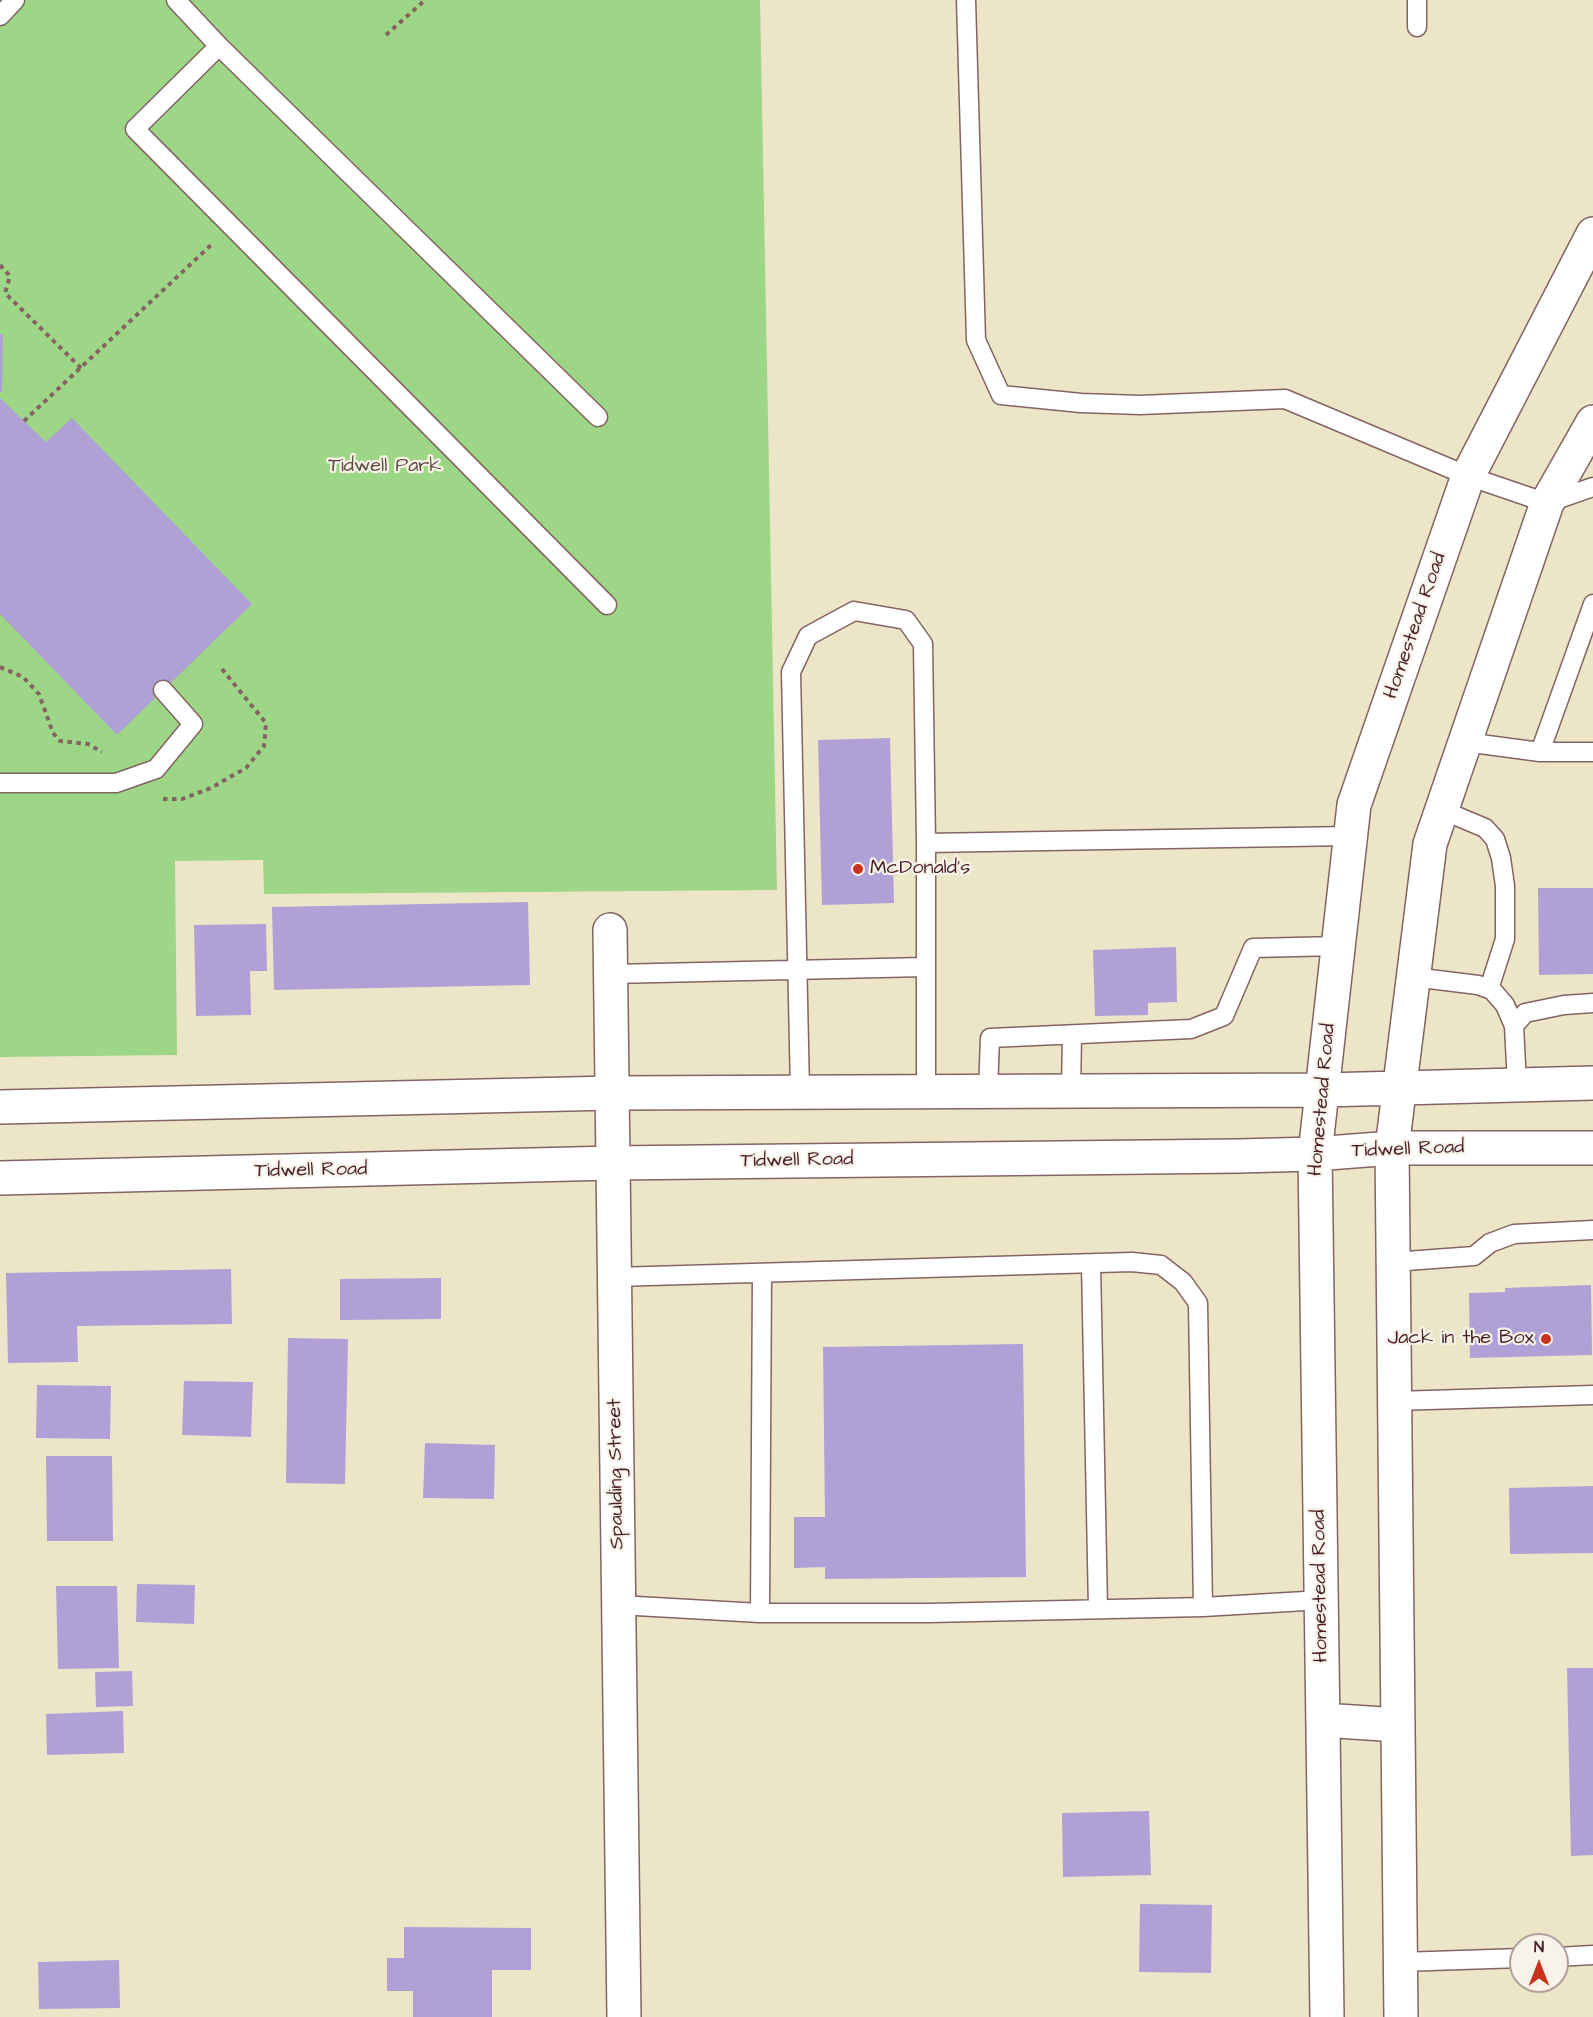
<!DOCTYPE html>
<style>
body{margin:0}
#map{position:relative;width:1593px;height:2017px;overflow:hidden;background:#ede5c8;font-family:"Architects Daughter",sans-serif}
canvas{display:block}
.north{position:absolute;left:1509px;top:1933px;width:60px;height:60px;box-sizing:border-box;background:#f7f3e8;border:2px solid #b29e9c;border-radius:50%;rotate:0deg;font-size:16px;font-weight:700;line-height:24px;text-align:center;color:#4a1f2b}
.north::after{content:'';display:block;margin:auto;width:21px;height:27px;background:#c8321e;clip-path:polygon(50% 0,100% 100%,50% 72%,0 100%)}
</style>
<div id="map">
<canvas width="1593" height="2017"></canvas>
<div class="north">N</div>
</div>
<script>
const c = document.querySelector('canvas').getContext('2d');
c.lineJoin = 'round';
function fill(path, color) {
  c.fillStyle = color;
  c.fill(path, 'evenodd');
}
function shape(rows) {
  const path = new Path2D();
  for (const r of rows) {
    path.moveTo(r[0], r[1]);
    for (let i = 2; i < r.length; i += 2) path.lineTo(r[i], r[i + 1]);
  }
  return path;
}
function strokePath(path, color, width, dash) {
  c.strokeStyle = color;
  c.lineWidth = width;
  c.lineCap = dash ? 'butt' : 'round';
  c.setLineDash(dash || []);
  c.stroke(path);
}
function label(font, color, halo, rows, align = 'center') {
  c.font = font + ' "Architects Daughter",sans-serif';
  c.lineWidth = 4.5;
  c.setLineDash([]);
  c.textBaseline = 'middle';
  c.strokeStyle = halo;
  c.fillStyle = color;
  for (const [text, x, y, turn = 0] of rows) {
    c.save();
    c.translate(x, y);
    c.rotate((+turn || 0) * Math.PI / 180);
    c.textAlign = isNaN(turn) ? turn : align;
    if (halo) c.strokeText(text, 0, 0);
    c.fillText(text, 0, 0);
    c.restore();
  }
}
const green = shape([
 [0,0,760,0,777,890,264,894,263,860,175,861,177,1055,0,1057]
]);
const building = shape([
 [0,334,3,334,2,392,0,392],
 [0,398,46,442,72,418,252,604,117,735,0,614],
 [890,738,894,903,822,905,818,740],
 [1538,888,1593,888,1593,974,1539,975],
 [528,902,530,985,274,990,272,907],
 [266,924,267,971,250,971,251,1015,196,1016,194,925],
 [1176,947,1177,1002,1148,1003,1148,1015,1095,1016,1093,950],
 [231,1269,232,1324,77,1326,78,1362,8,1363,6,1273],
 [441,1278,441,1319,340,1320,340,1279],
 [1591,1285,1592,1355,1470,1358,1469,1293,1505,1292,1505,1288],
 [288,1338,348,1339,345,1484,286,1483],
 [1023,1344,1026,1577,825,1579,825,1567,794,1568,794,1517,825,1517,823,1347],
 [184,1381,253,1382,251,1437,182,1435],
 [37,1385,111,1386,110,1439,36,1438],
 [425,1443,495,1445,494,1499,423,1498],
 [46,1456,112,1456,113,1541,47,1541],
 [1593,1486,1593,1553,1510,1554,1509,1488],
 [137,1584,195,1585,194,1624,136,1622],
 [56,1586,117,1586,119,1668,58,1669],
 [1567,1668,1593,1668,1593,1855,1571,1856],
 [132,1671,133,1706,96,1707,95,1672],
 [123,1711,124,1753,47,1755,46,1714],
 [1149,1811,1151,1875,1063,1877,1062,1813],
 [1140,1904,1212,1905,1211,1973,1139,1972],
 [404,1927,531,1928,531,1970,492,1970,492,2017,413,2017,413,1991,387,1991,387,1958,404,1958],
 [119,1960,120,2008,39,2009,38,1962]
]);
const path = shape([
 [386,35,425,0],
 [0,265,10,276,5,293,81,368],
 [24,421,211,245],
 [0,667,23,677,39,694,53,733,60,741,88,744,102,752],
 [163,799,182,799,211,788,246,768,264,746,266,723,221,668]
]);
const lane = shape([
 [176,0,219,46,598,417],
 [966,0,976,340,1001,395,1081,403,1140,405,1285,399,1468,476,1547,503,1593,487],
 [1417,0,1417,27],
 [0,16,15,0],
 [219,46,135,129,607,605],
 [1465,742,1540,752,1593,604],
 [1540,752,1593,752],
 [0,783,116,783,156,769,193,724,163,690],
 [1442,810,1485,828,1495,839,1501,858,1505,886,1505,939,1489,989],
 [612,974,925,967],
 [1413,977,1478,985,1492,990,1505,1005,1514,1026],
 [1517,1084,1514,1026,1525,1013,1564,1005,1593,1003],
 [1071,1090,1072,1035],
 [988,1091,990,1038,1191,1029,1224,1016,1253,948,1338,946],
 [800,1092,791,672,808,636,854,611,906,620,923,644,926,843,1350,836],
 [926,1092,926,843],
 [1393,1262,1474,1256,1490,1243,1514,1234,1593,1230],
 [1091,1264,1098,1609],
 [615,1277,1132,1262,1161,1265,1183,1282,1198,1303,1203,1607],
 [1395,1401,1593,1395],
 [619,1605,760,1613,929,1613,1203,1607,1322,1600],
 [760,1613,762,1273],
 [1557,1957,1593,1955],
 [1401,1962,1521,1958]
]);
const street = shape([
 [610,930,624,2017]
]);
const secondary = shape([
 [0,1107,613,1093,1323,1090,1593,1083],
 [0,1178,613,1163,1238,1156,1315,1154,1392,1148,1593,1148],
 [1323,1720,1398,1725],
 [1327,2017,1315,1154,1354,805,1468,476,1593,234],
 [1401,2017,1392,1148,1430,844,1547,503,1593,422]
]);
const markers = [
 [858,869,6,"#c8321e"],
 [1546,1339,6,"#c8321e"]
];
const parkNames = [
 ["Tidwell Park",385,467]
];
const streetNames = [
 ["Homestead Road",1416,626,-71],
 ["Homestead Road",1323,1100,-85],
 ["Tidwell Road",1408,1150,-2],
 ["Tidwell Road",797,1161,-1],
 ["Tidwell Road",311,1171,-1],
 ["Spaulding Street",617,1474,-91],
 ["Homestead Road",1321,1586,-91]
];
const poiNames = [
 ["McDonald's",870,869],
 ["Jack in the Box",1534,1339,"right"]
];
fill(green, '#9ed687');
fill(building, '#afa1d6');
strokePath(lane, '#836462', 21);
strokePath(street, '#836462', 36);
strokePath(secondary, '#836462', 36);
strokePath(path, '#836462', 4, [4.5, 4.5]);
strokePath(lane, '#fff', 18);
strokePath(street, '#fff', 33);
strokePath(secondary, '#fff', 33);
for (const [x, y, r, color] of markers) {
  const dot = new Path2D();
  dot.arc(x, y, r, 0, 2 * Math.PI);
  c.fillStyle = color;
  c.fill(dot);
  strokePath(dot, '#f7f3e8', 2);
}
label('20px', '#5f4d42', '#f7f3e8', parkNames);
label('20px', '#4a1f2b', '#f7f3e8', streetNames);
label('20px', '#4a1f2b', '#f7f3e8', poiNames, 'left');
</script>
